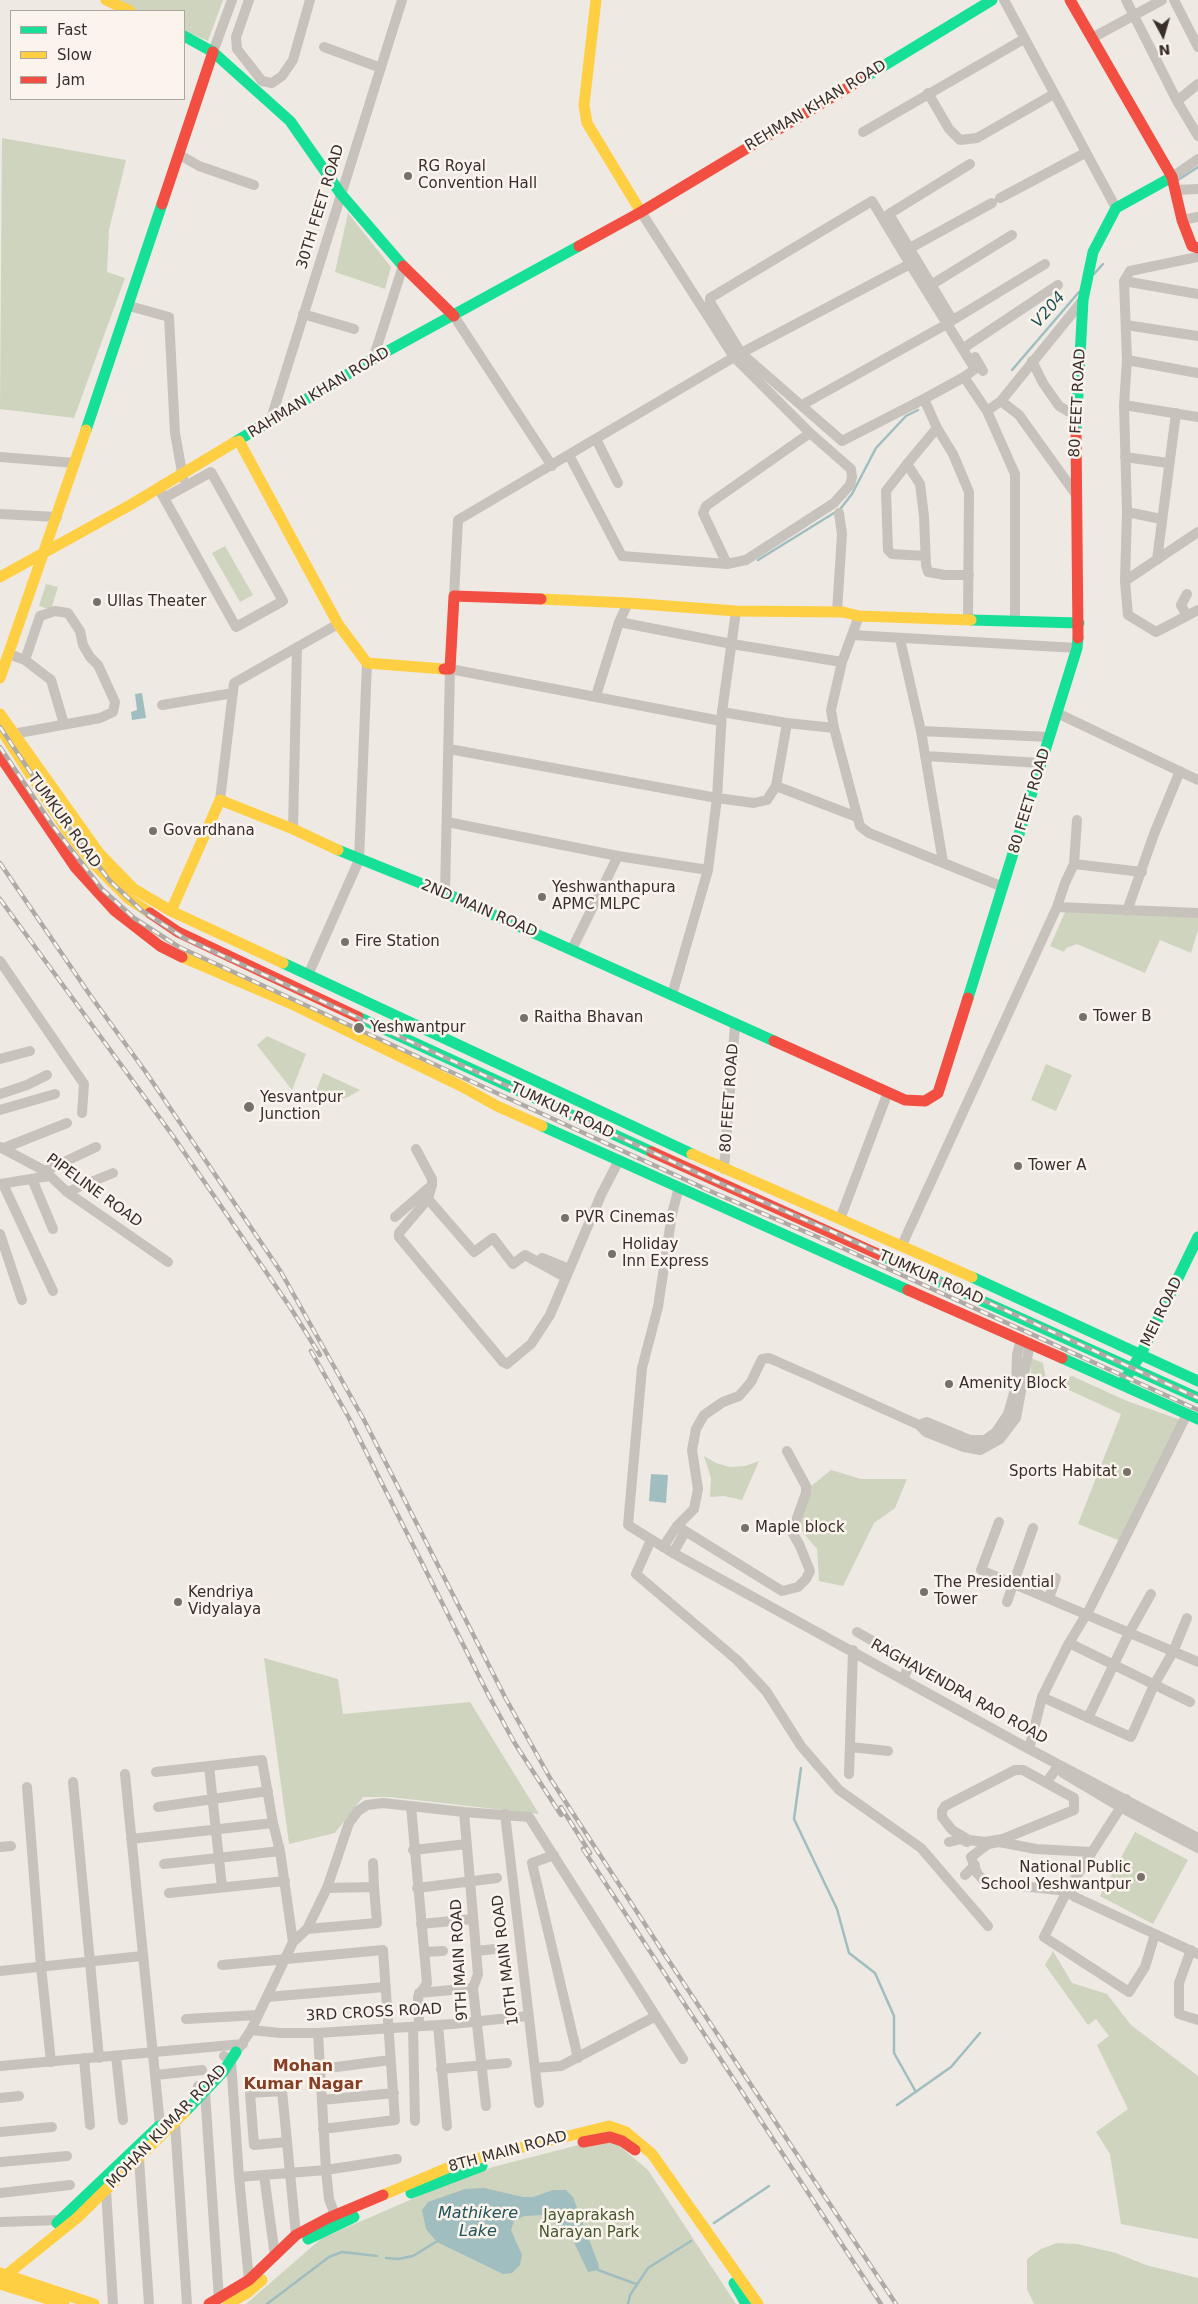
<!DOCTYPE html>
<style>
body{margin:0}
#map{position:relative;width:1198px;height:2304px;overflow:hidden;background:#eee9e3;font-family:"DejaVu Sans",sans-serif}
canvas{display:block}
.legend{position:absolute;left:10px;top:10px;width:175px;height:90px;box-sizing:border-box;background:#faf4ec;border:1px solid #ada59e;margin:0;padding:6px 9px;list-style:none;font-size:15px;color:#392f2a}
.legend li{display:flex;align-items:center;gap:10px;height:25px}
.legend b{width:25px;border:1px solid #ada59e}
.north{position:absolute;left:1138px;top:10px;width:50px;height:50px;-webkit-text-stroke:4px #faf4ec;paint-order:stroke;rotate:174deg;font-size:14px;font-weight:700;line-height:20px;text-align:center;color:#392f2a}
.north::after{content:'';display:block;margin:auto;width:18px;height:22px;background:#392f2a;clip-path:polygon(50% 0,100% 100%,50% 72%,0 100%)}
</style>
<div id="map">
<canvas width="1198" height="2304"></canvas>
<ul class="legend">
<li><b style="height:6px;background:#16e098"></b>Fast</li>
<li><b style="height:6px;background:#ffcf43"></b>Slow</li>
<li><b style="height:6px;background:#f24e42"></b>Jam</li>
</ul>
<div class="north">N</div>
</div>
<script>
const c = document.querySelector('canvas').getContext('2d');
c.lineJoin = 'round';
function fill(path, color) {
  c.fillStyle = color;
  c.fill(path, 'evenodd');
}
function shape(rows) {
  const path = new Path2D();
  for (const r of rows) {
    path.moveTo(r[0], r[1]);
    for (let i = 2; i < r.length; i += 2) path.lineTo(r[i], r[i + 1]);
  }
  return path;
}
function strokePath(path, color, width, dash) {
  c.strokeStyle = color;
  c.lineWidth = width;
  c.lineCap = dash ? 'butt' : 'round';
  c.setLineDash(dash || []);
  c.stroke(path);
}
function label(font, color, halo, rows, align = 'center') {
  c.font = font + ' "DejaVu Sans",sans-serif';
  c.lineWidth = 5;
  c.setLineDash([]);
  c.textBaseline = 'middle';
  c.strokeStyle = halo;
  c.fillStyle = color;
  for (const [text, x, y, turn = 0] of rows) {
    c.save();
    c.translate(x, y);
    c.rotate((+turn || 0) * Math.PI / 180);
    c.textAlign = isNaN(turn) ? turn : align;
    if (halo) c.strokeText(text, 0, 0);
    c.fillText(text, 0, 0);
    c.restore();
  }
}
const green = shape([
 [117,0,223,0,208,41,184,31,184,11,138,11],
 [2,138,126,160,109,230,107,272,125,278,74,418,0,409],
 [348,213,391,267,385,289,335,272],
 [225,546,253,595,240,602,212,553],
 [46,584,58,587,51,610,39,606],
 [1066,910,1198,915,1198,930,1191,953,1160,940,1145,973,1077,944,1066,948,1064,952,1050,946],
 [267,1036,306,1054,292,1090,257,1045],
 [1046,1064,1072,1075,1056,1111,1031,1100],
 [323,1073,360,1090,348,1097,334,1101,312,1102],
 [1031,1358,1043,1363,1046,1379,1031,1374],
 [1072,1376,1127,1401,1181,1420,1123,1542,1078,1524,1121,1414,1058,1385],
 [704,1456,716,1463,730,1467,745,1466,759,1461,742,1500,724,1496,710,1497,711,1478],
 [831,1470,861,1479,907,1479,895,1508,874,1523,843,1586,819,1581,817,1549,799,1528,810,1487],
 [264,1658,338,1679,343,1714,470,1702,539,1814,390,1797,363,1797,335,1833,289,1844],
 [1135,1832,1188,1860,1153,1924,1100,1896],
 [1053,1951,1072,1983,1107,1994,1131,2025,1198,2076,1198,2239,1121,2224,1110,2154,1096,2132,1128,2109,1097,2045,1109,2036,1096,2019,1088,2025,1045,1965],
 [594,2141,617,2144,648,2170,736,2304,246,2304,322,2238,454,2181,493,2167],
 [1057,2243,1077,2244,1116,2253,1146,2265,1198,2278,1198,2304,1034,2304,1027,2289,1027,2259,1041,2249]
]);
const water = shape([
 [142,693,146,718,132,720,131,712,137,710,135,694],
 [651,1474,668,1475,666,1503,649,1501],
 [484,2188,523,2197,533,2197,553,2190,566,2190,573,2197,599,2266,598,2270,588,2272,572,2238,544,2215,524,2216,514,2221,511,2230,522,2255,520,2265,512,2273,503,2274,437,2242,426,2229,422,2210,428,2202,465,2189]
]);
const stream = shape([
 [1178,180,1198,167],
 [1094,274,1103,264],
 [1012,370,1079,292],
 [841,508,852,494,876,448,906,416,918,410],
 [758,560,834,513],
 [801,1768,794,1819,837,1909,849,1953,875,1973,894,2016,894,2053,916,2092],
 [897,2105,951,2067,980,2033],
 [714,2223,769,2186],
 [386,2258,398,2259,413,2256,439,2240],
 [596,2267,598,2270,636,2284],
 [267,2304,329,2257,342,2252,377,2256],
 [628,2304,630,2295,648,2268,691,2241]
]);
const street = shape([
 [249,0,236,37,237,49,262,81,272,83,282,76,293,60,310,0],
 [1004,0,1116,208],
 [1126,0,1177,101],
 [1174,0,1198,47],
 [1092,38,1162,0],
 [324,47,381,68],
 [213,52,232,0],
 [1198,84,1177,101,1198,136],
 [928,93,949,129,960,140,977,138,1054,94],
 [863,132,1024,39],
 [180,155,199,166,254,185],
 [1172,177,1198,159],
 [1175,190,1198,189],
 [1000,198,1085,153],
 [1182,220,1198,217],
 [910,248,992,203],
 [1198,257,1130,271,1124,281,1127,360,1124,405,1127,512,1125,581,1128,615,1156,632,1198,610],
 [910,264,975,369,964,377,924,399,842,441,741,353,910,264],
 [1124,281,1198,294],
 [931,285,1012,235],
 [129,306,169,317,175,433,183,478],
 [303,314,354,329],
 [454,316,552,466],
 [950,316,889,214,970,164],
 [953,320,1045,264],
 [1126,325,1198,336],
 [968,345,1058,285],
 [975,357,983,371],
 [373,359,403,266],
 [1127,360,1198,373],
 [1032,361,1043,383,1059,406,1076,416],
 [964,377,987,411,1015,474,1015,620],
 [924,399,937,428,953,454,969,492,968,618],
 [1001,401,1083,300],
 [802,405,947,324],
 [1124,405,1198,417],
 [987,411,1001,401,1019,415,1075,493],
 [270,422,402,0],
 [937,428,907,464,920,484,924,516,926,565,928,572,945,575,969,575],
 [596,439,618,483],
 [569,455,622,556,727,564,746,560,834,503,850,485,852,477,851,469,810,433,734,357,641,212],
 [0,457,75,463],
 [1125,457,1168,463],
 [907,464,886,491,888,550,892,554,925,556],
 [158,488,164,498,211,472,283,601,236,627,164,498],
 [1127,512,1161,519],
 [0,514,57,517],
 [1157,560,1176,413],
 [727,564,703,513,706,506,810,433],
 [1125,581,1198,532],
 [1187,594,1181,605,1187,616],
 [454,596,458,520,741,353,710,302,710,298,872,201,910,264],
 [837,612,842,534,839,513],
 [859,616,842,662,831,710,834,728,860,826,869,833,1003,887],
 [619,622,732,644,842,662],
 [852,635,1077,648],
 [900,639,921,731,943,862],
 [9,654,25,660,51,680,64,724],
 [596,696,619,622,628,603],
 [162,705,233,693],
 [722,712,787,723,834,728],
 [1057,713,1198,780],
 [921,731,1049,737],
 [13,734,100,718,113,712,115,702,98,665,90,657,83,645,80,631,68,613,55,611,40,616,25,660],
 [449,749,717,798,754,803,767,800,776,786,787,723],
 [925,756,1041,763],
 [776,786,857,817],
 [220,800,234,683,338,624],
 [447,822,618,856,708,870],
 [293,829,297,647],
 [1074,864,1142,872],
 [445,893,450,669,721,721],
 [1057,907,1198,913],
 [1127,911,1154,834,1180,771],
 [572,949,618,856],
 [0,961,84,1084,82,1113],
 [308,975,359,860,367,663],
 [672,995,708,870,717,798,722,712,736,611],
 [0,1059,30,1051],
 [0,1094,27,1085,47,1075],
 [0,1110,55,1094],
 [0,1147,45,1171,67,1192,168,1262],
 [4,1148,67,1123],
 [416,1149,432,1179,432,1185,428,1199,399,1233,399,1237,503,1362,507,1364,531,1344,550,1315,601,1195,619,1160],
 [724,1169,735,1025],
 [45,1171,96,1147],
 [32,1179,53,1229],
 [0,1184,49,1176],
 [3,1184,53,1291],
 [679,1187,672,1214,658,1307,642,1368,628,1525,673,1553,1029,1749,1198,1838],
 [67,1192,113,1173],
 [428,1199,474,1252,493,1238,513,1264,525,1255,565,1277],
 [395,1217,432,1185],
 [840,1219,888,1092],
 [0,1234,22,1300],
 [902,1245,1057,907,1065,883,1074,864,1077,820],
 [542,1258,569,1269],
 [919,1425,927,1422,970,1440,985,1440,996,1432,1008,1414,1016,1386,1017,1355,1021,1339],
 [999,1522,981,1570,1198,1662],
 [677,1526,782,1591,798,1587,806,1579,810,1571,800,1546,792,1532,806,1493,806,1486,787,1451],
 [651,1540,636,1574,737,1660,766,1691,801,1746,839,1790,921,1848,988,1926],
 [663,1547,677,1526,694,1509,698,1489,692,1450,696,1429,704,1415,723,1402,739,1396,751,1382,762,1359,769,1358,826,1383,919,1425,926,1432,964,1447,980,1450,1000,1439,1016,1418,1030,1343],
 [673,1553,685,1532],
 [1049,1598,1056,1578],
 [1007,1602,1033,1528],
 [857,1632,906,1660,909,1664,904,1678],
 [1069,1643,1190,1702],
 [1042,1697,1131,1737,1154,1685,1173,1652,1187,1618],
 [1088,1718,1129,1633,1151,1594],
 [850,1747,888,1751],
 [1029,1749,1042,1697,1069,1643,1089,1610,1187,1414],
 [209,1766,222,1887],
 [1015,1770,1023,1770,1074,1798,1074,1810,1003,1839,985,1842,969,1840,952,1830,942,1817,942,1811,945,1806,1015,1770],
 [156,1772,262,1760,273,1823,280,1851,293,1942],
 [1063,1773,1120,1807,1198,1848],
 [125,1774,160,2125],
 [849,1774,853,1650],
 [73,1782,99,2058],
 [1046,1783,1056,1769],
 [27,1787,41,1966,51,2062],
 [1126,1799,1067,1891,1044,1937,1129,1992,1145,1967,1155,1934],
 [411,1806,427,1983,418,1997,419,2026],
 [158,1807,268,1791],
 [464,1812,478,1974,473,1988,486,2106],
 [505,1814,539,2103],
 [131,1839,273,1823],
 [949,1842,961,1839,967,1842],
 [0,1847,11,1846],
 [413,1850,467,1844],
 [1091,1852,1036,1849,999,1842,988,1844,971,1857,977,1873,985,1882,1067,1891,1075,1897,1198,1954],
 [554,1855,532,1863,578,2058],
 [373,1863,374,1887],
 [164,1864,280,1851],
 [965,1875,975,1865],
 [417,1888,497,1878],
 [169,1893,285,1881],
 [421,1924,473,1919],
 [307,1929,377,1923,374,1887,327,1888],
 [293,1942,307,1929,327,1888,349,1823,358,1811,367,1805,383,1803,464,1812,529,1817,683,2059],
 [1191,1950,1179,1983,1179,2014,1198,2020],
 [476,1951,504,1948],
 [424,1952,443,1951],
 [222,1965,383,1950,395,2120,323,2129],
 [0,1971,142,1956],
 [419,1993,473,1988],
 [267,1997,385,1987],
 [186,2019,258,2015],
 [438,2025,447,2126],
 [413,2027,415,2121],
 [251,2030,280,2033,318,2033,453,2024,528,2016],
 [318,2033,326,2170,329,2199,335,2215],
 [239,2048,251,2030,293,1942],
 [116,2056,123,2120],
 [224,2056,231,2061,239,2177,249,2280],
 [84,2058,90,2125],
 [0,2066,243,2044],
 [535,2068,561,2066,656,2016],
 [321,2069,390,2060],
 [441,2069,507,2063],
 [156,2075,202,2070],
 [198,2086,205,2092,219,2299],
 [0,2098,19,2096],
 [322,2100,394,2093],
 [175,2123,187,2304],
 [0,2132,52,2127],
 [287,2142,254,2145,250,2093,282,2091,285,2121,296,2235],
 [139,2159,149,2304],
 [0,2162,67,2156],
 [264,2175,275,2256],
 [239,2177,326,2170,397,2159],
 [106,2190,113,2304],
 [0,2193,70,2185],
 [0,2222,60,2220]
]);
const fast = shape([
 [184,36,213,52,290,121,341,194,403,266],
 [862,79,992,0],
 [86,430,162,204],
 [1076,432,1083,300,1093,252,1116,208,1172,177],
 [235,442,373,359,579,246],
 [971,620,1079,623],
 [338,850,445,893,774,1041],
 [283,963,692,1154],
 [968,998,1077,648,1078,638],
 [358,1017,652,1152],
 [542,1126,908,1290],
 [880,1255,1198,1398],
 [972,1277,1198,1381],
 [1062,1358,1198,1419],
 [1122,1384,1141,1354,1198,1237],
 [185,2112,223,2072,236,2052],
 [411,2193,482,2166],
 [57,2223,159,2126],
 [308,2239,354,2217],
 [734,2283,746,2304]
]);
const slow = shape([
 [106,0,130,11],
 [596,0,584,105,587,123,641,212],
 [239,441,338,624,367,663,444,669],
 [0,577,132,504,235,442],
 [541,599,628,603,736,611,843,612,859,616,971,620],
 [0,678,86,430],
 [0,714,99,853,134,889,171,911,283,963],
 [0,728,68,832,91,861,129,899,150,913],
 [171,911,220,800,293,829,338,850],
 [182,957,294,1005,461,1086,497,1106,542,1126],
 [692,1154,972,1277],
 [383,2195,459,2163,609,2126,626,2132,652,2154,758,2304],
 [0,2273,94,2304],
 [0,2280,77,2218,185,2112],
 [0,2284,64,2304],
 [228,2304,247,2293,262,2280]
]);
const jam = shape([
 [1070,0,1172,177,1182,220,1192,246,1198,248],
 [162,204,213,52],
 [579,246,641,212,862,79],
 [403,266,454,316],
 [1076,432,1078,638],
 [444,669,450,669,454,596,541,599],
 [0,756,75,867,115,911,160,946,182,957],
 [150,913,178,932,358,1017],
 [774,1041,905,1100,925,1101,938,1093,968,998],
 [652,1152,880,1255],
 [908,1290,1062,1358],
 [583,2142,610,2137,622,2141,635,2150],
 [209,2304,249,2280,296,2235,328,2218,383,2195]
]);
const rail = shape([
 [0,727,62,819,110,881,141,910,184,938,715,1181,831,1231,1198,1398],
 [0,747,53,826,102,889,134,918,179,947,710,1191,827,1241,1198,1410],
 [0,863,90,995,145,1071,281,1272,364,1420,506,1699,550,1778,663,1952,896,2304],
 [0,899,173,1136,290,1307,320,1355],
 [311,1351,349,1418,489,1696,514,1742,561,1815],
 [561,1807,590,1853],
 [583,1849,881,2304]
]);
const markers = [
 [408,176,5,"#78706b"],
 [97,602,5,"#78706b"],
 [153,831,5,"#78706b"],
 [542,897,5,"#78706b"],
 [345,942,5,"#78706b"],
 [1083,1017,5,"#78706b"],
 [524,1018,5,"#78706b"],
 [359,1028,6,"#78706b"],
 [249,1107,6,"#78706b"],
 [1018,1166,5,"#78706b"],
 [565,1218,5,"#78706b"],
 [612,1254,5,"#78706b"],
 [949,1384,5,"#78706b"],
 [1127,1472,5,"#78706b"],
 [745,1528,5,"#78706b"],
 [924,1592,5,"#78706b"],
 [178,1602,5,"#78706b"],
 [1141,1877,5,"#78706b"]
];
const streetNames = [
 ["REHMAN KHAN ROAD",816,106,-31],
 ["30TH FEET ROAD",321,207,-73],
 ["RAHMAN KHAN ROAD",319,393,-31],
 ["80 FEET ROAD",1078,403,-87],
 ["80 FEET ROAD",1030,801,-73],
 ["TUMKUR ROAD",64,821,54],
 ["2ND MAIN ROAD",479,909,23],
 ["80 FEET ROAD",730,1098,-86],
 ["TUMKUR ROAD",562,1111,25],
 ["PIPELINE ROAD",94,1191,36],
 ["TUMKUR ROAD",931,1278,24],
 ["MEI ROAD",1162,1312,-64],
 ["RAGHAVENDRA RAO ROAD",959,1692,29],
 ["9TH MAIN ROAD",460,1960,-93],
 ["10TH MAIN ROAD",506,1960,-97],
 ["3RD CROSS ROAD",374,2013,-3],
 ["MOHAN KUMAR ROAD",167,2127,-46],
 ["8TH MAIN ROAD",508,2152,-15]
];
const poiNames = [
 ["RG Royal",418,167],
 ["Convention Hall",418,184],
 ["Ullas Theater",107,602],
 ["Govardhana",163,831],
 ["Yeshwanthapura",552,888],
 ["APMC MLPC",552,905],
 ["Fire Station",355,942],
 ["Tower B",1093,1017],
 ["Raitha Bhavan",534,1018],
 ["Yeshwantpur",370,1028],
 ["Yesvantpur",260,1098],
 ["Junction",260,1115],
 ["Tower A",1028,1166],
 ["PVR Cinemas",575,1218],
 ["Holiday",622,1245],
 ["Inn Express",622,1262],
 ["Amenity Block",959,1384],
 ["Sports Habitat",1117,1472,"right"],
 ["Maple block",755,1528],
 ["The Presidential",934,1583],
 ["Tower",934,1600],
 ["Kendriya",188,1593],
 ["Vidyalaya",188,1610],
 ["National Public",1131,1868,"right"],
 ["School Yeshwantpur",1131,1885,"right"]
];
const parkNames = [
 ["Jayaprakash",589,2216],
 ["Narayan Park",589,2233]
];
const waterNames = [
 ["V204",1049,310,-49],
 ["Mathikere",478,2214],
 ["Lake",478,2232]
];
const neighbourhoodNames = [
 ["Mohan",303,2067],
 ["Kumar Nagar",303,2085]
];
fill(green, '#cfd4be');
fill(water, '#a0bebf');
strokePath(stream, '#a0bebf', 2.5);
strokePath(street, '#c8c2bc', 10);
strokePath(fast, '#16e098', 11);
strokePath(slow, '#ffcf43', 11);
strokePath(jam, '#f24e42', 11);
strokePath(rail, '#b0aaa6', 4.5);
strokePath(rail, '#faf4ec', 2.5, [8]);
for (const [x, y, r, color] of markers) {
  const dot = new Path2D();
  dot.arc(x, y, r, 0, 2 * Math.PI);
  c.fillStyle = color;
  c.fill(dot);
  strokePath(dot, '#faf4ec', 2);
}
label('15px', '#392f2a', '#faf4ec', streetNames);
label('15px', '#392f2a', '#faf4ec', poiNames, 'left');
label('15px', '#47562e', '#faf4ec', parkNames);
label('italic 16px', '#20545a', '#faf4ec', waterNames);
label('bold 16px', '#863e25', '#faf4ec', neighbourhoodNames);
</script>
